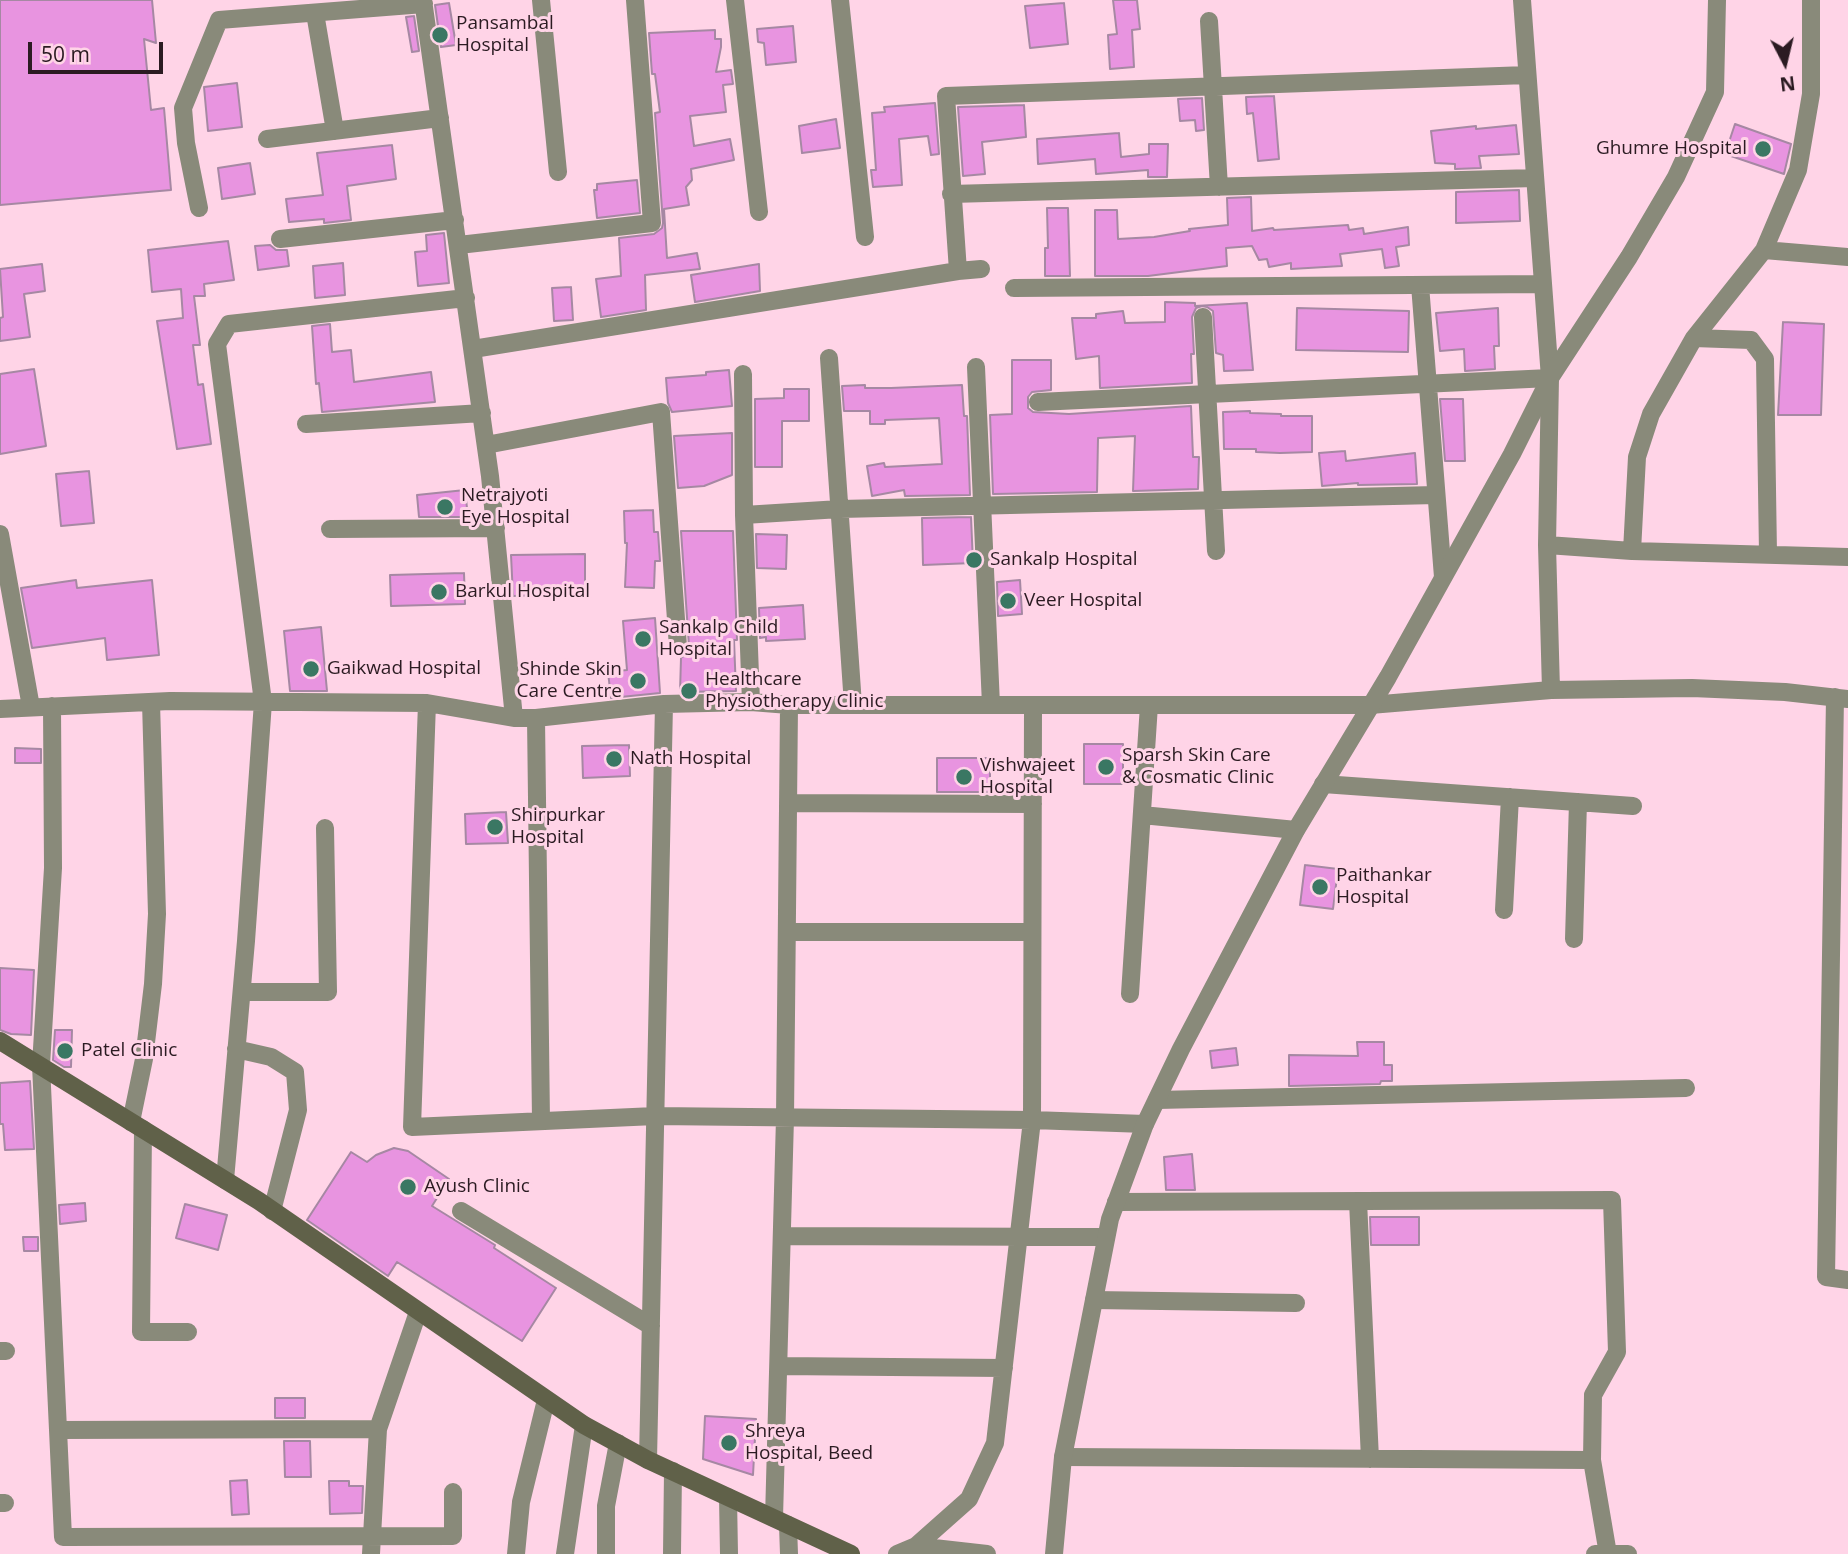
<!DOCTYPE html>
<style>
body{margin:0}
#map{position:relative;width:1848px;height:1554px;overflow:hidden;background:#ffd4e7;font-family:"Open Sans",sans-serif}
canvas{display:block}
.north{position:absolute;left:1750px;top:28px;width:70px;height:70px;-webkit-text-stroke:5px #ffd4e7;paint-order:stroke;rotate:173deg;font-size:19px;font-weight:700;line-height:28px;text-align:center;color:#2b1b22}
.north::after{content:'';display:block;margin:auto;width:24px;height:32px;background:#2b1b22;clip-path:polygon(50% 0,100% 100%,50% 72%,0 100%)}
.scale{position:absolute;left:28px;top:42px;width:135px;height:32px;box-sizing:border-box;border:4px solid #2b1b22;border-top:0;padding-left:9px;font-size:21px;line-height:24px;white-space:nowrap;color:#2b1b22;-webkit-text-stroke:5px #ffd4e7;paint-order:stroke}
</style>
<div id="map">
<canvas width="1848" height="1554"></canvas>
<div class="north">N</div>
<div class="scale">50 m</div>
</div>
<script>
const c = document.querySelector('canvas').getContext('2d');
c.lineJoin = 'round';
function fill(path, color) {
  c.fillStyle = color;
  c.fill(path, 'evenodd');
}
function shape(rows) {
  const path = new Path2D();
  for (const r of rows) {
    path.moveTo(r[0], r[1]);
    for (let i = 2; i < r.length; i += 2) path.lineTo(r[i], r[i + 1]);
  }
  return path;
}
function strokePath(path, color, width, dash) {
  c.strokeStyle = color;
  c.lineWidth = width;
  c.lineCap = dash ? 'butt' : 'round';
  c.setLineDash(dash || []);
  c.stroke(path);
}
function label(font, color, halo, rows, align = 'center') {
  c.font = font + ' "Open Sans",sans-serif';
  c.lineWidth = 6;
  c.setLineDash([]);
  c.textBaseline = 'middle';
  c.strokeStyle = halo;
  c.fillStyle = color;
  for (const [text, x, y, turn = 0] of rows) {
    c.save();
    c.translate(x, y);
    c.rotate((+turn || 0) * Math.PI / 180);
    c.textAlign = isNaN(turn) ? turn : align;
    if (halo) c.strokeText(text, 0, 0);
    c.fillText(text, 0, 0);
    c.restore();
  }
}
const building = shape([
 [0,0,152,0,156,43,144,39,151,110,164,108,171,190,0,205,0,0],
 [1113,0,1137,0,1140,29,1132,30,1134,67,1110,69,1108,35,1117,34,1113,0],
 [449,3,456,45,441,47,435,5,449,3],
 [1064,3,1068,44,1030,48,1025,6,1064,3],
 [414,16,419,51,412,52,406,17,414,16],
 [793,26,796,62,766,65,764,43,758,42,757,29,793,26],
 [715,30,715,39,721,39,721,47,716,72,731,70,733,84,723,85,726,112,690,116,694,146,730,139,734,160,691,169,692,180,686,187,689,205,664,209,667,258,697,253,700,269,645,275,646,310,601,317,596,279,621,276,619,238,654,234,662,228,663,223,655,113,660,112,655,74,652,74,649,33,715,30],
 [237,83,242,127,208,131,204,87,237,83],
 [1274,96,1279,159,1258,161,1253,113,1247,114,1246,97,1274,96],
 [1202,98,1204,130,1196,131,1195,120,1180,121,1178,99,1202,98],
 [935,103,939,154,931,155,928,136,899,139,902,185,873,187,871,170,876,170,872,113,885,112,884,107,935,103],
 [1024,105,1026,137,982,142,985,174,963,176,958,107,1024,105],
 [836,119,840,148,802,153,799,126,836,119],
 [1735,124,1791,144,1784,174,1725,154,1735,124],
 [1516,125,1519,154,1479,156,1481,168,1455,169,1455,164,1435,163,1431,131,1476,126,1476,129,1516,125],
 [1119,133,1121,157,1149,154,1149,144,1168,144,1167,177,1148,177,1148,170,1096,174,1095,159,1038,164,1037,139,1119,133],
 [392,145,396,179,347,186,351,220,324,223,324,219,289,222,286,199,323,195,317,153,392,145],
 [250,163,255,194,222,199,218,168,250,163],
 [637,180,640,213,597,218,594,190,597,190,597,184,637,180],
 [1519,190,1520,221,1456,223,1456,192,1519,190],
 [1251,197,1252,231,1273,228,1274,230,1348,225,1349,230,1363,228,1364,234,1408,227,1409,245,1396,247,1399,266,1385,268,1382,249,1340,254,1342,266,1291,269,1291,263,1269,267,1267,259,1259,260,1252,246,1226,248,1227,266,1148,276,1095,276,1095,210,1117,210,1118,239,1154,237,1190,231,1189,229,1228,225,1227,198,1251,197],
 [1047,208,1068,208,1070,276,1045,276,1045,248,1048,248,1047,208],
 [444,233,449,283,418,286,415,252,427,251,426,235,444,233],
 [228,241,234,280,204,284,205,296,194,296,200,345,193,345,198,385,203,384,211,444,177,449,157,321,183,318,181,289,152,292,148,250,228,241],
 [270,245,276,250,287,250,289,266,258,270,255,246,270,245],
 [343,263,345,295,315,298,313,266,343,263],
 [42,264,45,291,24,294,30,337,0,341,0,318,3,317,0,269,42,264],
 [759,264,760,291,695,302,691,275,759,264],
 [571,287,573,320,554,321,552,288,571,287],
 [1165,302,1195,303,1195,306,1247,303,1253,370,1224,371,1223,355,1216,353,1213,311,1207,307,1202,306,1196,308,1192,317,1194,354,1191,354,1192,383,1100,388,1099,356,1076,359,1072,318,1096,318,1096,314,1123,311,1125,323,1165,322,1165,302],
 [1297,308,1409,311,1408,352,1296,350,1297,308],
 [1498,308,1499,346,1494,346,1495,369,1465,371,1464,349,1440,351,1436,313,1498,308],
 [1783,322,1824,324,1821,415,1778,415,1783,322],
 [330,324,332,352,351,350,354,382,431,372,435,402,322,412,319,383,316,384,312,326,330,324],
 [1012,360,1051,360,1051,390,1032,392,1028,397,1028,408,1033,412,1069,414,1191,406,1193,457,1199,457,1198,489,1133,491,1135,436,1098,438,1097,492,993,494,990,415,1012,414,1012,360],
 [34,369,46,446,0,454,0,374,34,369],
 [729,370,732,406,672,412,668,403,666,378,706,375,706,372,729,370],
 [865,385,865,388,891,388,962,385,964,416,967,416,970,495,905,496,904,490,872,496,867,466,884,463,885,467,942,464,939,418,885,420,885,424,870,424,870,411,844,411,842,386,865,385],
 [784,389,809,389,809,421,782,421,782,467,755,467,755,399,784,398,784,389],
 [1440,399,1463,399,1465,461,1445,461,1440,399],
 [1250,411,1250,413,1281,414,1281,416,1312,416,1312,452,1280,453,1256,452,1256,449,1224,449,1223,412,1250,411],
 [732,433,732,475,704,486,678,488,674,436,732,433],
 [1345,451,1346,461,1415,453,1417,484,1358,485,1358,483,1322,486,1319,453,1345,451],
 [89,471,94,523,61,526,56,474,89,471],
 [465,490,468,517,419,517,417,495,465,490],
 [653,510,654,532,658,532,660,561,655,561,654,588,625,587,627,543,625,543,624,511,653,510],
 [971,517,973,563,923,565,922,518,971,517],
 [681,531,733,531,737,640,734,640,736,691,680,692,681,658,688,653,689,646,681,531],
 [756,534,787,535,786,569,757,568,756,534],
 [585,554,585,594,513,596,511,555,585,554],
 [464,573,465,604,391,606,390,575,464,573],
 [76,580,77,588,152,580,159,655,107,660,105,638,32,648,21,588,76,580],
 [1020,580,1022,614,998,616,997,582,1020,580],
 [803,605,805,639,766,641,766,637,760,638,759,608,803,605],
 [655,618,660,693,611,698,608,672,627,670,623,621,655,618],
 [321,627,327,691,290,691,284,631,321,627],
 [1084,744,1123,744,1123,784,1084,784,1084,744],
 [629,745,630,776,583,778,582,746,629,745],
 [15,748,41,749,41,763,15,763,15,748],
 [937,758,990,758,990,792,937,792,937,758],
 [506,812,508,843,466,844,465,814,506,812],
 [1305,865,1338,869,1333,909,1300,905,1305,865],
 [0,968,34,970,31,1035,11,1034,0,1030,0,968],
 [55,1030,72,1030,71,1067,64,1067,53,1060,55,1030],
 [1357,1042,1384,1042,1384,1065,1392,1065,1392,1081,1381,1081,1380,1084,1289,1086,1289,1055,1358,1056,1357,1042],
 [1236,1048,1238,1065,1212,1068,1210,1051,1236,1048],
 [30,1081,34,1149,5,1150,3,1124,0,1124,0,1083,30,1081],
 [394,1148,408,1151,449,1179,432,1206,495,1245,494,1248,556,1288,522,1341,397,1262,388,1276,307,1220,351,1152,367,1162,376,1155,394,1148],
 [1192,1154,1195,1190,1166,1190,1164,1157,1192,1154],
 [85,1203,86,1221,60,1224,59,1205,85,1203],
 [185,1204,227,1215,218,1250,176,1238,185,1204],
 [1370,1217,1419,1217,1419,1245,1371,1245,1370,1217],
 [23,1237,38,1237,38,1251,24,1251,23,1237],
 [275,1398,305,1398,305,1418,275,1418,275,1398],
 [705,1416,756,1419,753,1475,703,1459,705,1416],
 [284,1441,310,1441,311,1477,285,1477,284,1441],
 [247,1480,249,1514,232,1515,230,1481,247,1480],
 [329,1481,349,1481,349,1486,363,1486,362,1513,330,1514,329,1481]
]);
const minor = shape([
 [423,0,490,476,514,718],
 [541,0,558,172],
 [735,0,759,212],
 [840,0,865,237],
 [1522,0,1550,378,1547,545,1551,690],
 [315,13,335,131],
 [1209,21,1219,187],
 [267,139,440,118],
 [951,194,1535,178],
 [199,208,186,143,183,108,219,20,424,4],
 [280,239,455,220],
 [459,245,652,223,635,0],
 [1764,250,1848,257],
 [958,271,946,96,1527,75],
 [1420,285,1443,577],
 [1014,288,1543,284],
 [1203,317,1216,551],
 [1694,338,1751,340,1765,359,1768,554],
 [473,349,958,271,981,269],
 [829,358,853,705],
 [976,367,991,705],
 [743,374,744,515,751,702],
 [1038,402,1550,378],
 [306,424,482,413],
 [486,445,661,412,678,647],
 [744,515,840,509,1436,495],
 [330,529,496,528],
 [0,534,31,707],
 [1547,545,1632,551,1848,557],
 [1632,551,1637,457,1651,414,1694,338,1764,250,1798,170,1811,94,1811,0],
 [1835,697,1826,1277,1848,1280],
 [427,703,412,1127,655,1116,1032,1120,1145,1124],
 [52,706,53,868,41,1065,63,1537,453,1536,453,1492],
 [0,709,170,701,427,703,514,718,536,718,664,704,751,702,789,705,1370,705,1551,690,1692,688,1785,692,1848,699],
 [536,718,541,1121],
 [1323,784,1633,806],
 [788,803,1033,804],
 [1142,815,1296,830],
 [1504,910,1510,797],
 [787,932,1032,932],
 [1574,939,1578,802],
 [242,992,328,992,325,828],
 [1130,994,1149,705],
 [236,1049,271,1057,295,1072,298,1110,272,1211],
 [1157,1100,1686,1088],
 [131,1122,144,1059,153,984,157,914,151,702],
 [143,1129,141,1332,188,1332],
 [225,1180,246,941,263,702,217,344,229,324,466,298],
 [1358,1201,1370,1459],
 [1116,1202,1612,1200,1617,1352,1593,1395,1592,1460,1608,1554],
 [461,1211,651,1326],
 [782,1236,1106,1237],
 [1094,1300,1296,1303],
 [0,1351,6,1351],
 [779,1366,1004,1368],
 [58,1430,378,1429],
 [1063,1457,1592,1460],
 [648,1460,664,704],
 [728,1497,729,1554],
 [0,1503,5,1503],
 [774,1518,785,1118,789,705],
 [788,1525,789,1554],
 [916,1546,987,1554],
 [371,1554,378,1429,418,1312],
 [516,1554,521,1502,546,1400],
 [565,1554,584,1425],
 [606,1554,606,1506,618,1443],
 [672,1554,673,1471],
 [897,1554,916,1546,969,1499,995,1443,1032,1120,1033,705],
 [1595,1554,1628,1554]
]);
const tertiary = shape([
 [1054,1554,1063,1457,1110,1219,1145,1124,1181,1049,1296,830,1388,677,1512,454,1550,378,1629,257,1676,177,1715,92,1717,0]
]);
const secondary = shape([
 [0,1041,259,1201,584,1425,648,1460,851,1554]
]);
const markers = [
 [440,35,9,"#3a7763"],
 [1763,149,9,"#3a7763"],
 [445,507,9,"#3a7763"],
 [974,560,9,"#3a7763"],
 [439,592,9,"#3a7763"],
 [1008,601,9,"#3a7763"],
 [643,639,9,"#3a7763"],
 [311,669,9,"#3a7763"],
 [638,681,9,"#3a7763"],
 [689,691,9,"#3a7763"],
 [614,759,9,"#3a7763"],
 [1106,767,9,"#3a7763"],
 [964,777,9,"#3a7763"],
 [495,827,9,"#3a7763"],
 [1320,887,9,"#3a7763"],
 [65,1051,9,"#3a7763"],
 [408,1187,9,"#3a7763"],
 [729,1443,9,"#3a7763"]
];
const poiNames = [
 ["Pansambal",456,24],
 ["Hospital",456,46],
 ["Ghumre Hospital",1747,149,"right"],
 ["Netrajyoti",461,496],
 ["Eye Hospital",461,518],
 ["Sankalp Hospital",990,560],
 ["Barkul Hospital",455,592],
 ["Veer Hospital",1024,601],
 ["Sankalp Child",659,628],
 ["Hospital",659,650],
 ["Gaikwad Hospital",327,669],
 ["Shinde Skin",622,670,"right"],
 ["Care Centre",622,692,"right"],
 ["Healthcare",705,680],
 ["Physiotherapy Clinic",705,702],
 ["Sparsh Skin Care",1122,756],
 ["& Cosmatic Clinic",1122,778],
 ["Nath Hospital",630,759],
 ["Vishwajeet",980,766],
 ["Hospital",980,788],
 ["Shirpurkar",511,816],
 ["Hospital",511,838],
 ["Paithankar",1336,876],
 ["Hospital",1336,898],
 ["Patel Clinic",81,1051],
 ["Ayush Clinic",424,1187],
 ["Shreya",745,1432],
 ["Hospital, Beed",745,1454]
];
fill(building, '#e894e0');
strokePath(building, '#a688a3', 2);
strokePath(minor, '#898a7a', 18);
strokePath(tertiary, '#898a7a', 18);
strokePath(secondary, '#606149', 18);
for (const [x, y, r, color] of markers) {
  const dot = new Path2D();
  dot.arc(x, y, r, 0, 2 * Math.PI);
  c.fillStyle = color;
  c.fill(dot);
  strokePath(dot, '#ffd4e7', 2.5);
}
label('19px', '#2b1b22', '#ffd4e7', poiNames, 'left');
</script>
